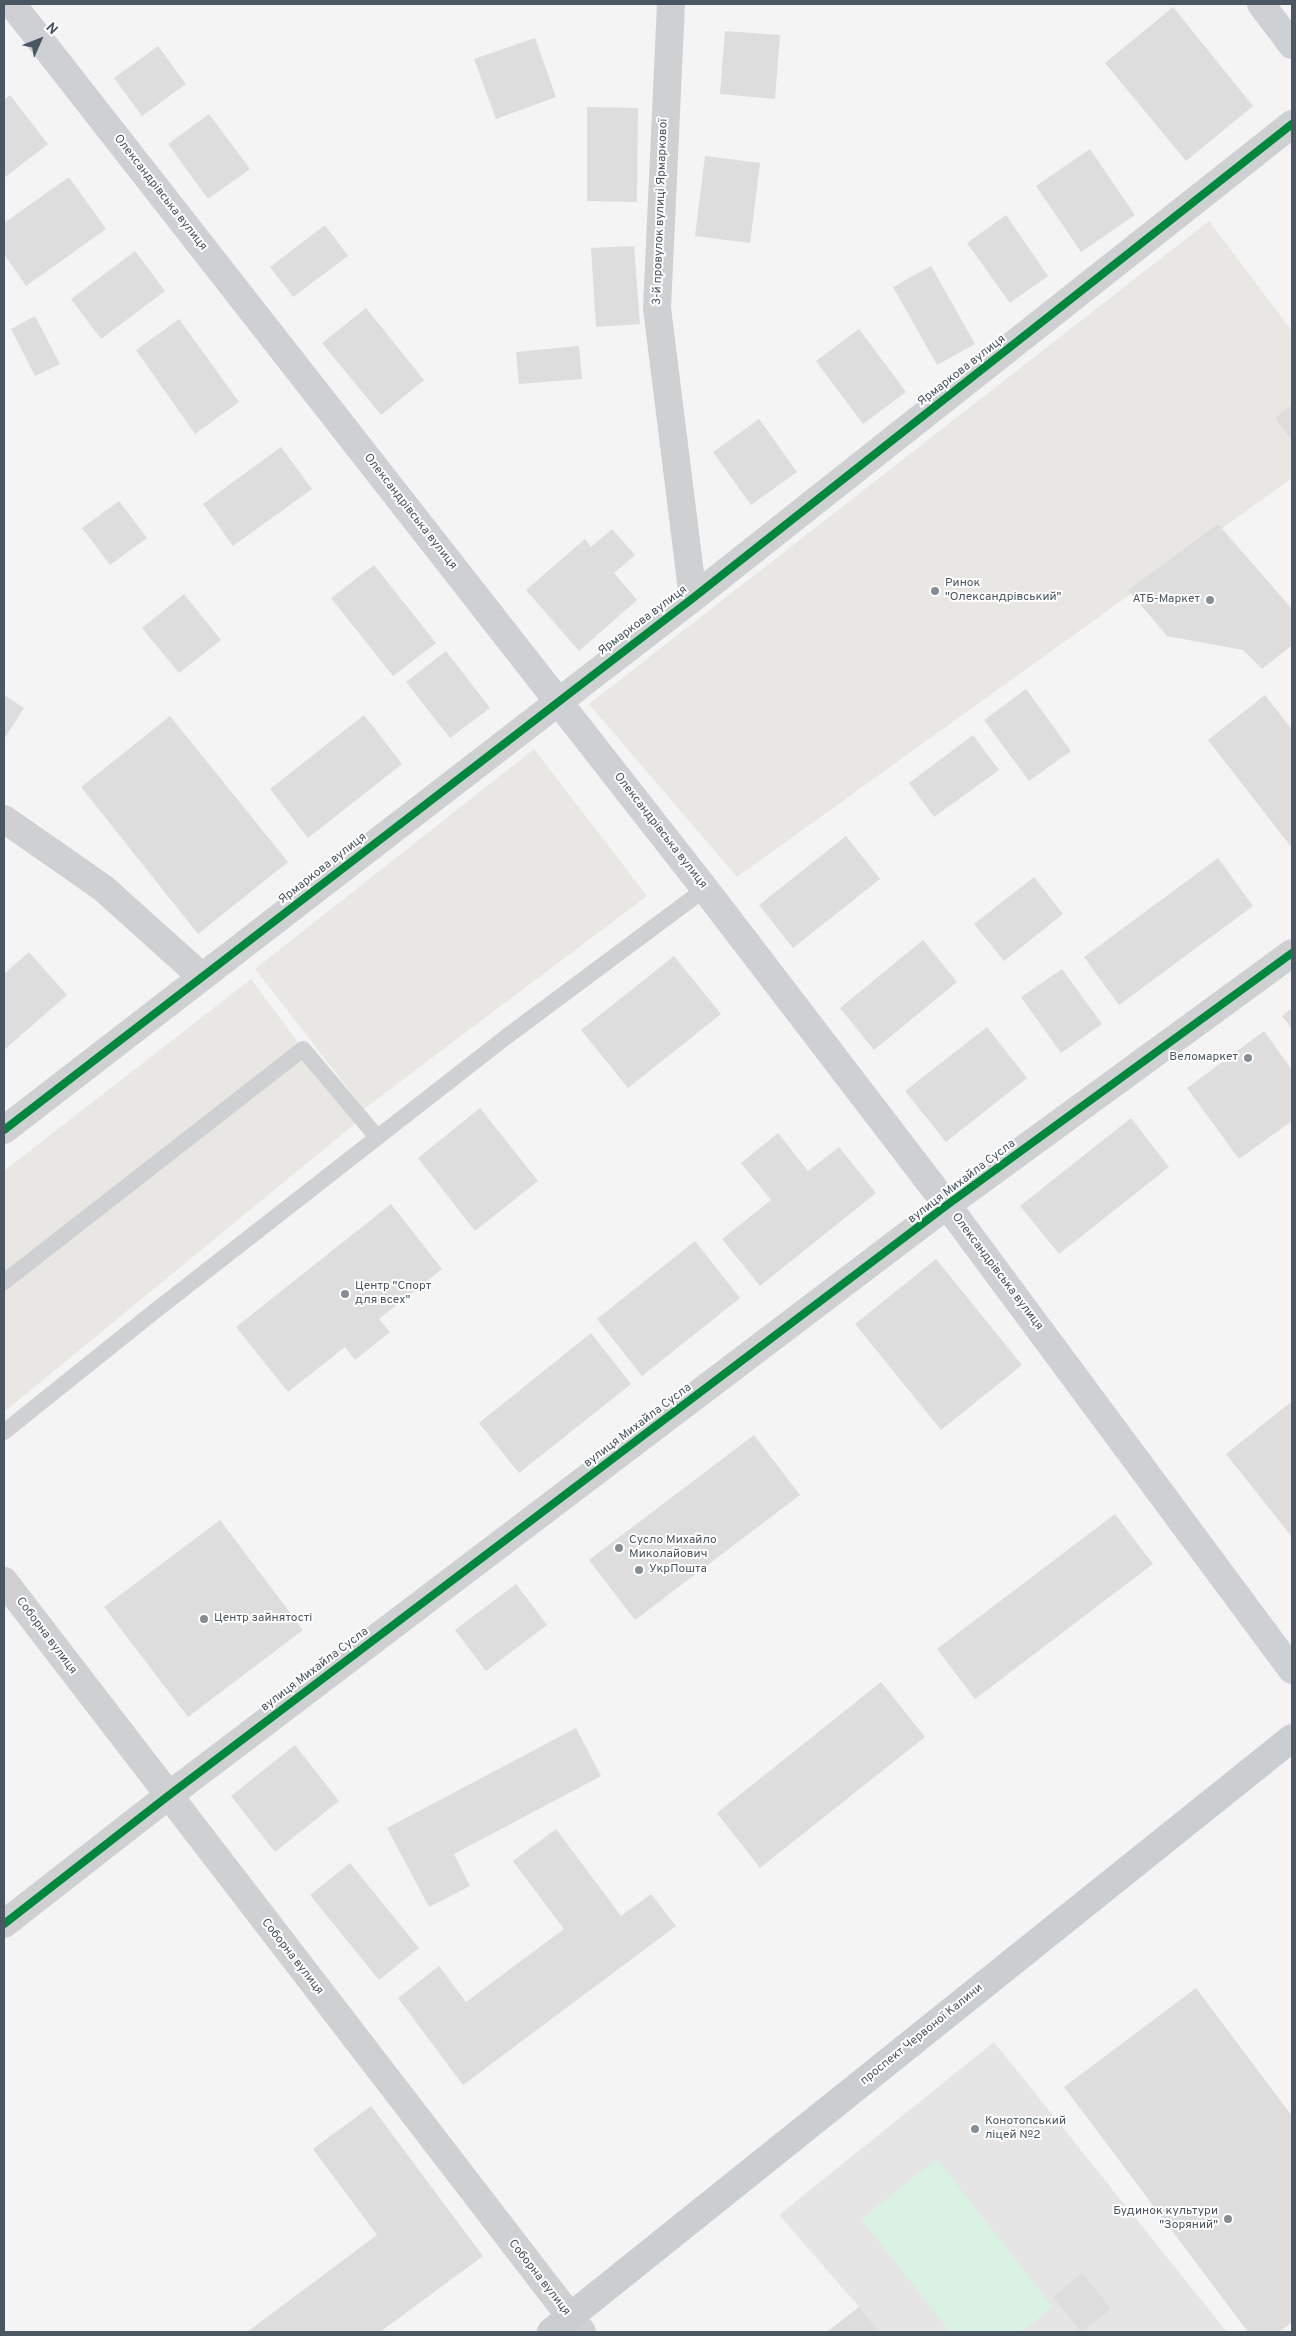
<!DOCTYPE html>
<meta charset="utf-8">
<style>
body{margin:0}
#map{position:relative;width:1296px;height:2336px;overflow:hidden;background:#f4f4f4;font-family:Overpass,sans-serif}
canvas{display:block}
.frame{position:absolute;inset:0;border:5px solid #4a5661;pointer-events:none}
.north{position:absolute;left:15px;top:15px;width:50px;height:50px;-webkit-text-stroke:4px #fff;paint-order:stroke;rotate:46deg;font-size:14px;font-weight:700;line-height:20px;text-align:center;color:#4a5661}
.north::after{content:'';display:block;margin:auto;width:18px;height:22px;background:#4a5661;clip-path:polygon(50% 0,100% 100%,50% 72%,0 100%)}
</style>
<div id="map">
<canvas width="1296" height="2336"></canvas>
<div class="frame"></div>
<div class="north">N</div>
</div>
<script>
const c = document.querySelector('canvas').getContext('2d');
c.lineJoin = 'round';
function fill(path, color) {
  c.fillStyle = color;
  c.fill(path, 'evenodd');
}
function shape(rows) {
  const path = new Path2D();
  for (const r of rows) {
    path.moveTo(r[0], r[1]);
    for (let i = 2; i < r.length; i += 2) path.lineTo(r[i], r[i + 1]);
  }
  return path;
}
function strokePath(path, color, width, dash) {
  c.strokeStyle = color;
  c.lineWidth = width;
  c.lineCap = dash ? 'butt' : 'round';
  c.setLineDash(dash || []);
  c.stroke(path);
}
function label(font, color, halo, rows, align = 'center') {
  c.font = font + ' Overpass,sans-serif';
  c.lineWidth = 4;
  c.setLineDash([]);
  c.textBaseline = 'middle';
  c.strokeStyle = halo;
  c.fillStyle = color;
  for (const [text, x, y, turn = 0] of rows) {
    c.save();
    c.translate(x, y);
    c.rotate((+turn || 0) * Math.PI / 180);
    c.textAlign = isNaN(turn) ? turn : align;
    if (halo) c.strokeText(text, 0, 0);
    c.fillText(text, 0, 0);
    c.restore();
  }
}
const commercial = shape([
 [1209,221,1292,331,1292,478,737,877,589,704],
 [534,749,647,896,364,1109,255,969],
 [251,979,357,1122,4,1412,4,1171]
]);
const education = shape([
 [994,2042,1227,2332,827,2332,859,2307,779,2215]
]);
const green = shape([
 [937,2159,1053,2307,1021,2332,950,2332,861,2219]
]);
const building = shape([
 [1173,7,1253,106,1186,161,1105,63],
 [725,31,780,35,775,99,720,94],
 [535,38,556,97,496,119,474,59],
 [158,46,186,84,142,116,114,78],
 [10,95,48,144,4,178,4,100],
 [587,107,638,108,637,202,587,201],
 [209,114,250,169,208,199,168,144],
 [1090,149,1135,215,1081,252,1036,186],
 [705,156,760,163,750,243,695,236],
 [69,177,106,229,26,286,4,254,4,223],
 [1006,215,1048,276,1010,303,967,243],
 [325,225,348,256,293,297,270,267],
 [634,246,640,324,596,327,591,248],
 [135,251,165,291,101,339,71,299],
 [931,266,975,344,937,365,893,287],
 [366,308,424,380,381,415,322,343],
 [35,316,60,364,35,376,11,329],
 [179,319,239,402,195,434,136,350],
 [859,329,906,392,863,424,816,361],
 [579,346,582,379,519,384,516,352],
 [1292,405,1292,440,1275,418],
 [759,419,797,472,751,505,713,452],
 [281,447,312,489,233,546,203,504],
 [119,501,147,538,110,565,82,528],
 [1218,524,1292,609,1292,645,1262,669,1243,650,1167,636,1128,590],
 [612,529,635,555,614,573,637,600,579,651,526,590,585,539,591,547],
 [374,565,436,643,393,676,331,598],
 [184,594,221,640,179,673,142,628],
 [446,651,490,708,450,738,406,682],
 [1026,689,1071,751,1029,781,984,720],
 [4,695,24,708,4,739],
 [1265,695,1292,730,1292,848,1208,740],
 [364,715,402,764,308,838,270,789],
 [170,716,288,862,198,934,81,787],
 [973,735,999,770,934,817,909,783],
 [846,836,880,879,793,948,759,905],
 [1218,858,1253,906,1119,1005,1084,957],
 [1034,877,1063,914,1004,961,974,924],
 [923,940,957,982,874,1050,840,1008],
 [29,952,67,995,4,1050,4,974],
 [674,956,721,1014,628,1088,581,1030],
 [1062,969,1102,1024,1061,1053,1021,997],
 [1292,1008,1292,1029,1282,1016],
 [987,1027,1027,1078,946,1142,905,1091],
 [1264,1031,1292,1070,1292,1121,1239,1159,1187,1088],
 [480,1108,538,1181,475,1231,418,1158],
 [1131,1118,1169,1167,1059,1254,1020,1206],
 [778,1133,808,1171,839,1147,876,1193,760,1286,722,1239,771,1200,741,1163],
 [391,1204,442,1269,379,1319,390,1332,355,1360,345,1347,288,1392,236,1327],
 [695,1241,740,1298,642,1376,597,1319],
 [936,1259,1022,1365,941,1430,855,1324],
 [591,1333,631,1384,519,1473,479,1423],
 [1291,1402,1292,1404,1292,1537,1226,1454],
 [754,1435,800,1495,635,1620,589,1560],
 [1115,1514,1153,1564,975,1699,937,1649],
 [220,1520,303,1630,188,1717,104,1607],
 [516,1584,547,1625,486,1671,455,1630],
 [881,1682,925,1737,760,1868,717,1813],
 [576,1728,601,1776,454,1854,470,1886,429,1907,387,1828],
 [295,1745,339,1801,275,1852,231,1796],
 [556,1829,621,1916,651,1894,676,1926,463,2085,398,1998,439,1966,466,2002,564,1929,513,1861],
 [350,1863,419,1948,379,1980,310,1895],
 [1196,1988,1292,2116,1292,2322,1279,2332,1248,2332,1064,2087],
 [371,2106,483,2256,380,2332,247,2332,377,2235,313,2149],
 [1082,2273,1111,2309,1081,2332,1053,2297],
 [859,2307,879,2332,827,2332]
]);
const lane = shape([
 [4,1282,303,1049,377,1137],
 [4,1432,155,1311,506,1037,705,889]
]);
const street = shape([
 [671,4,657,308,693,598],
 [4,819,103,888,202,977],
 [4,1130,693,598,1292,124],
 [4,1581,582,2332],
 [4,1924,168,1796,947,1205,1292,953]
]);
const secondary = shape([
 [12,4,705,889,947,1205,1292,1670],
 [1261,4,1292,45]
]);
const primary = shape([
 [551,2332,1292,1738]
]);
const cycleway = shape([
 [4,1130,693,598,1292,124],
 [4,1924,168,1796,947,1205,1292,953]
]);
const markers = [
 [935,591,5,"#868d94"],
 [1210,600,5,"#868d94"],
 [1248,1058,5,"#868d94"],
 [345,1294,5,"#868d94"],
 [619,1548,5,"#868d94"],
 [639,1570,5,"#868d94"],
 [204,1619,5,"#868d94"],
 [975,2129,5,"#868d94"],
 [1228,2219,5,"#868d94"]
];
const streetNames = [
 ["Олександрівська вулиця",160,193,52],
 ["3-й провулок вулиці Ярмаркової",661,212,-88],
 ["Ярмаркова вулиця",962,371,-38],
 ["Олександрівська вулиця",410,512,52],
 ["Ярмаркова вулиця",643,621,-37],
 ["Олександрівська вулиця",660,831,52],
 ["Ярмаркова вулиця",323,869,-38],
 ["вулиця Михайла Сусла",962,1182,-37],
 ["Олександрівська вулиця",997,1272,53],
 ["вулиця Михайла Сусла",638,1426,-37],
 ["Соборна вулиця",46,1636,53],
 ["вулиця Михайла Сусла",315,1670,-37],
 ["Соборна вулиця",292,1957,52],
 ["проспект Червоної Калини",922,2035,-39],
 ["Соборна вулиця",539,2278,52]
];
const poiNames = [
 ["Ринок",945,584],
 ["\"Олександрівський\"",945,598],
 ["АТБ-Маркет",1200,600,"right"],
 ["Веломаркет",1238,1058,"right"],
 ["Центр \"Спорт",355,1287],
 ["для всех\"",355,1301],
 ["Сусло Михайло",629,1541],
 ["Миколайович",629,1555],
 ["УкрПошта",649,1570],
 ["Центр зайнятості",214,1619],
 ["Конотопський",985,2122],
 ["ліцей №2",985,2136],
 ["Будинок культури",1218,2212,"right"],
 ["\"Зоряний\"",1218,2226,"right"]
];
fill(commercial, '#e8e7e3');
fill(education, '#e6e5e6');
fill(green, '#d9f2e3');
fill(building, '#ddddde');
strokePath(lane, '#ced0d2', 16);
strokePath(street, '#ced0d2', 28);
strokePath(secondary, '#ced0d4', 28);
strokePath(primary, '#caced1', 28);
strokePath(cycleway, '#00873e', 8);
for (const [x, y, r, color] of markers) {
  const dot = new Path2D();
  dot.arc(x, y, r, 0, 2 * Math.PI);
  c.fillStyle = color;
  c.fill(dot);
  strokePath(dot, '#fff', 2);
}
label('12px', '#4a5661', '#fff', streetNames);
label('12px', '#4a5661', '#fff', poiNames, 'left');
</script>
